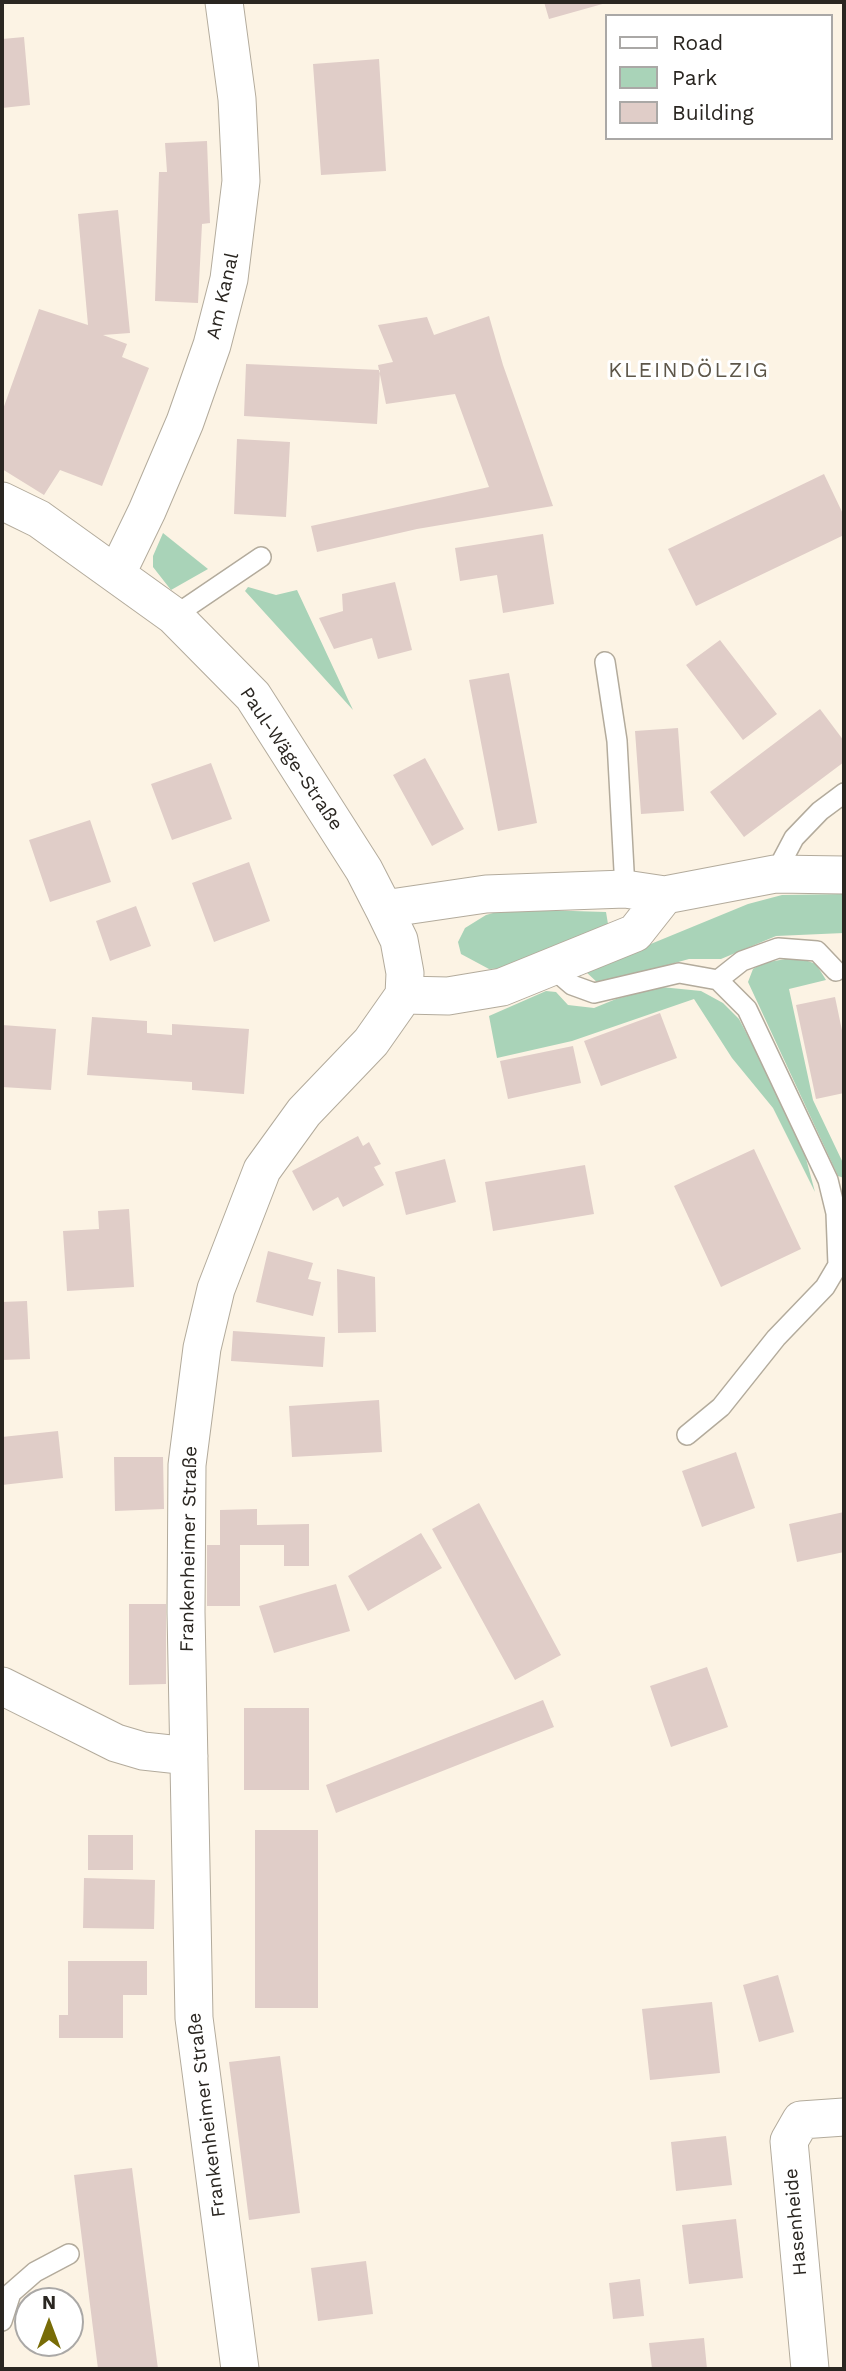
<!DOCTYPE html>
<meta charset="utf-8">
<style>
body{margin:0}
#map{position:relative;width:846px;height:2371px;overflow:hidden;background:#fcf3e4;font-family:"Work Sans",sans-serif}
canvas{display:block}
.frame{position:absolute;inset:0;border:4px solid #2a2621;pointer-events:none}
.legend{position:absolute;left:605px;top:14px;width:228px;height:126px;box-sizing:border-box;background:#fff;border:2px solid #aaa8a6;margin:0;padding:9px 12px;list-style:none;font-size:21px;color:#2a2621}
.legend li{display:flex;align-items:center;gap:14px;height:35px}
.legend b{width:35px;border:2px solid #aaa8a6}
.north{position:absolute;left:14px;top:2287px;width:70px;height:70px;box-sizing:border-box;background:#fff;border:2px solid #aaa8a6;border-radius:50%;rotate:0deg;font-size:19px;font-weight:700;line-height:28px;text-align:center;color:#2a2621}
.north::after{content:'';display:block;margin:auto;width:24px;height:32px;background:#786c07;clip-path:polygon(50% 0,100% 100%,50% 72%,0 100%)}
</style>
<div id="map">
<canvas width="846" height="2371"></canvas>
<div class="frame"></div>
<ul class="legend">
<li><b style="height:9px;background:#fff"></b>Road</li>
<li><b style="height:19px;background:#a9d3b8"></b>Park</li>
<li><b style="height:19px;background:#e0cdc8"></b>Building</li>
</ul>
<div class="north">N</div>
</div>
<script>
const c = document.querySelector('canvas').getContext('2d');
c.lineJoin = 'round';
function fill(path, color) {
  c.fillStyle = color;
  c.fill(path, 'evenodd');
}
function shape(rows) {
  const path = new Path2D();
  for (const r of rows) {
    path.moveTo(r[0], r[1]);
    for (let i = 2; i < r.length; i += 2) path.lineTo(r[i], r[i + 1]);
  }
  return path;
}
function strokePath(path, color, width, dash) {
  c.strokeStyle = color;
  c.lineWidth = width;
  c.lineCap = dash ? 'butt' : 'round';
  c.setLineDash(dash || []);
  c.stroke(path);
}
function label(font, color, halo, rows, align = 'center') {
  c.font = font + ' "Work Sans",sans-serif';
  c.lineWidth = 6;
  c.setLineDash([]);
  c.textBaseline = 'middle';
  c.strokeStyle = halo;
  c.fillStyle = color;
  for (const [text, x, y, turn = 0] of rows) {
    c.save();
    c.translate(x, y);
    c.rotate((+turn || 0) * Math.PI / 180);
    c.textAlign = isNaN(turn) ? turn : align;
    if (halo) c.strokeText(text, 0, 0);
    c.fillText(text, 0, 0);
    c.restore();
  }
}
const green = shape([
 [163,533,208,569,171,590,153,567,153,556],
 [248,587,276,595,297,590,353,710,245,591],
 [844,894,844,933,776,936,721,959,689,959,599,984,585,971,748,904,782,895],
 [507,909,606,912,608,924,510,968,489,969,461,954,458,942,465,928,486,915],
 [797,957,816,964,826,980,789,989,813,1100,844,1165,844,1178,838,1176,748,982,753,969,763,963],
 [661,987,701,991,723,1003,739,1019,784,1105,805,1155,815,1192,773,1108,732,1058,694,999,572,1041,497,1058,489,1016,546,991,556,992,568,1005,594,1008,616,999]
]);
const building = shape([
 [544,2,606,2,606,3,549,19],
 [24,37,30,105,2,108,2,39],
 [379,59,386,171,321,175,313,64],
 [207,141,210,223,202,224,198,303,155,301,159,172,167,172,165,143],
 [118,210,130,333,103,335,127,344,122,357,149,368,102,486,60,470,44,495,2,469,2,412,39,309,88,325,78,214],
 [489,316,503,365,553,506,417,529,317,552,311,526,489,487,455,394,386,404,378,365,393,362,378,325,427,317,434,335],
 [246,364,380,370,377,424,244,416],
 [237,439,290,442,286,517,234,514],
 [824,474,844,516,844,535,696,606,668,549],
 [543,534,554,604,503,613,497,575,460,581,455,548],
 [395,582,412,650,378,659,372,638,334,649,319,618,343,611,342,594],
 [720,640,777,714,743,740,686,665],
 [509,673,537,823,498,831,469,680],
 [820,709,844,741,844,762,744,837,710,792],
 [678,728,684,811,641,814,635,731],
 [425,758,464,829,432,846,393,775],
 [211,763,232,819,172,840,151,784],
 [90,820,111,882,50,902,29,840],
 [249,862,270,921,214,942,192,883],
 [136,906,151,946,110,961,96,921],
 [835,997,844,1040,844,1093,816,1099,796,1005],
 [660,1013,677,1058,601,1086,584,1041],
 [92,1017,147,1021,147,1033,172,1035,172,1024,249,1029,244,1094,192,1090,192,1082,87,1075],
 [2,1025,56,1029,51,1090,2,1087],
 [573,1046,581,1083,508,1099,500,1061],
 [358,1136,363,1146,369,1142,381,1164,374,1167,384,1185,343,1207,338,1197,313,1211,292,1171],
 [754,1149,801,1249,721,1287,674,1186],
 [445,1159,456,1202,406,1215,395,1172],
 [585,1165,594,1214,493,1231,485,1182],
 [129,1209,134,1287,67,1291,63,1231,99,1229,98,1211],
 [268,1251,313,1263,308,1279,321,1282,313,1316,256,1302],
 [337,1269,375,1277,376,1332,338,1333],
 [27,1301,30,1359,2,1360,2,1302],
 [233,1331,325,1337,323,1367,231,1361],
 [379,1400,382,1452,292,1457,289,1406],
 [58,1431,63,1478,2,1485,2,1437],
 [736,1452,755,1508,702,1527,682,1471],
 [114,1457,163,1457,164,1509,115,1511],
 [479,1503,561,1655,515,1680,432,1529],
 [257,1509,257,1525,309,1524,309,1566,284,1566,284,1545,240,1545,240,1606,207,1606,207,1545,220,1545,220,1510],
 [844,1512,844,1552,797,1562,789,1524],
 [421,1533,442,1568,368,1611,348,1576],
 [336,1584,350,1631,274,1653,259,1606],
 [129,1604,166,1604,166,1684,129,1685],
 [707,1667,728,1727,671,1747,650,1686],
 [543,1700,554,1727,336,1813,326,1785],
 [244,1708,309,1708,309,1790,244,1790],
 [255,1830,318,1830,318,2008,255,2008],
 [88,1835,133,1835,133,1870,88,1870],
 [84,1878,155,1880,154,1929,83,1928],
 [68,1961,147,1961,147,1995,123,1995,123,2038,59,2038,59,2015,68,2015],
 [778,1975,794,2032,759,2042,743,1985],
 [712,2002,720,2073,650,2080,642,2009],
 [280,2056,300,2213,249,2220,229,2062],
 [726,2136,732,2185,676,2191,671,2142],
 [132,2168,158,2369,98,2369,74,2175],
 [736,2219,743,2278,689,2284,682,2225],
 [366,2261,373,2314,318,2321,311,2268],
 [640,2279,644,2316,613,2319,609,2283],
 [704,2338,707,2369,652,2369,649,2343]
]);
const service = shape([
 [174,616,261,557],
 [605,662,617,741,625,889],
 [775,874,794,838,820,811,844,793],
 [551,967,572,985,594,993,679,973,718,980,747,1009,828,1180,836,1213,838,1265,825,1287,776,1338,721,1407,687,1435],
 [718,980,742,961,778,948,817,951,836,971],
 [2,2321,11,2293,35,2272,69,2254]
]);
const minor = shape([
 [2,501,39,519,174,616,253,696,364,870,384,909,399,940,405,973,404,995],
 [117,573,147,511,185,422,212,345,229,279,241,181,237,99,224,2],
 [384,909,486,894,625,889,665,895,775,874,844,875],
 [404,995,448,996,502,987,635,933,665,895],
 [2,1686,116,1743,143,1751,189,1756],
 [240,2369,194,2018,186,1612,187,1465,202,1348,216,1289,262,1170,304,1112,371,1042,404,995],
 [810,2369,789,2141,801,2120,844,2117]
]);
const streetNames = [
 ["Am Kanal",223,296,-77],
 ["Paul-Wäge-Straße",291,759,56],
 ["Frankenheimer Straße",189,1549,-89],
 ["Frankenheimer Straße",207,2115,-97],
 ["Hasenheide",796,2222,-95]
];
const neighbourhoodNames = [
 ["KLEINDÖLZIG",689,371]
];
fill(green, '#a9d3b8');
fill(building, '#e0cdc8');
strokePath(service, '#b3ab9c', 22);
strokePath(minor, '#b3ab9c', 39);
strokePath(service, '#fff', 19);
strokePath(minor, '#fff', 37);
label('19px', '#2a2621', '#fff', streetNames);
c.letterSpacing = '2px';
label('21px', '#5d5649', '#fff', neighbourhoodNames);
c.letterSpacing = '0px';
</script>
